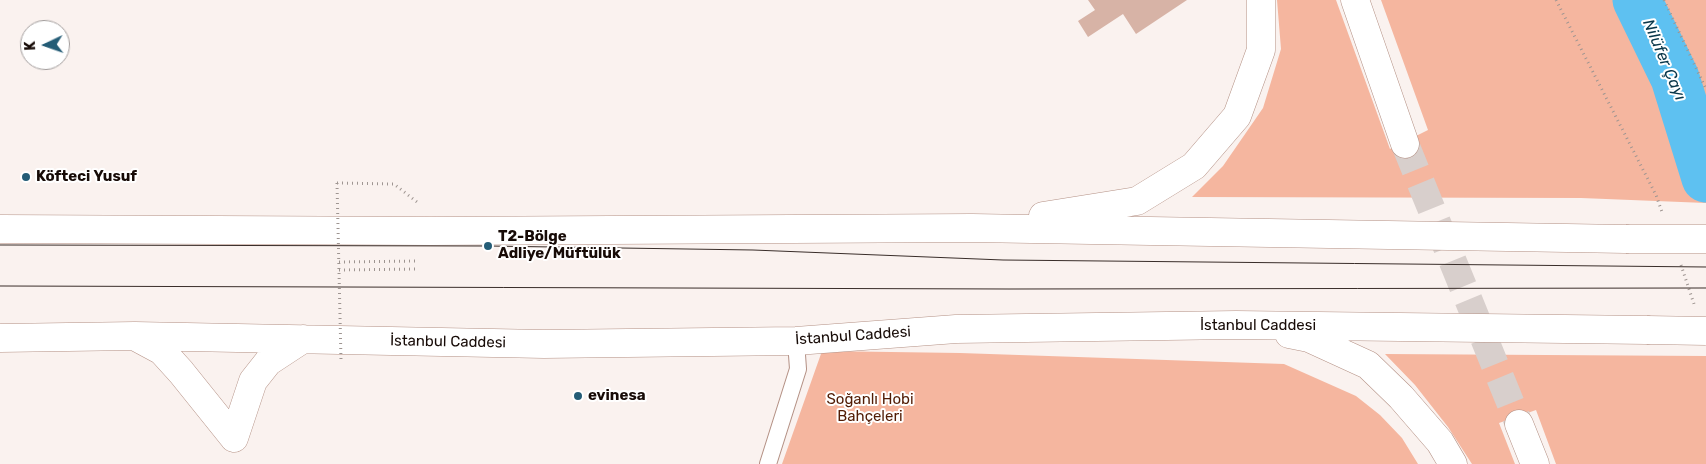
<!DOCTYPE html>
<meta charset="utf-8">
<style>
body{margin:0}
#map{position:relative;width:1706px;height:464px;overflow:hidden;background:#faf2ef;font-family:Rubik,sans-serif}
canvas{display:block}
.north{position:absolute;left:20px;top:20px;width:50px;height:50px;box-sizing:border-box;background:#fff;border:1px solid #a29d9c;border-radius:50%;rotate:267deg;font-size:14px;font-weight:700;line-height:20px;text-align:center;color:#170b07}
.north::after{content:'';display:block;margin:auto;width:18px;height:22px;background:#245c76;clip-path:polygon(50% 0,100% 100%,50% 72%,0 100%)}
</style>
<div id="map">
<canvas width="1706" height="464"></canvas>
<div class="north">K</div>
</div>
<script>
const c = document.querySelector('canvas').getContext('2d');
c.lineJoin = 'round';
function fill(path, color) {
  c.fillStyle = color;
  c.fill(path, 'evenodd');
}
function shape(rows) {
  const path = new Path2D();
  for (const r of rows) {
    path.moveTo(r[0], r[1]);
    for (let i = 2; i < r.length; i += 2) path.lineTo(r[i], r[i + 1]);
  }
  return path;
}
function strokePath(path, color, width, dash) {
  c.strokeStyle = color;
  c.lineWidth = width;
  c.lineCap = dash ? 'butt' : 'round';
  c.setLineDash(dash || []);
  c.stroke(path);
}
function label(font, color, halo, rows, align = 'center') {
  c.font = font + ' Rubik,sans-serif';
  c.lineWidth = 4;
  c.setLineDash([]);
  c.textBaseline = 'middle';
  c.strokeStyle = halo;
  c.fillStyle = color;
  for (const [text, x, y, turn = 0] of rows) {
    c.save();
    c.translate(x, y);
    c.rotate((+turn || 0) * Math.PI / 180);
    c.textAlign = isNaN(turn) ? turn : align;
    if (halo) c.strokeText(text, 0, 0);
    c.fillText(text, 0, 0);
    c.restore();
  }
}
const green = shape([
 [1277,0,1336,0,1390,149,1428,130,1381,0,1706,0,1706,203,1581,198,1192,197,1223,166,1263,108,1281,49],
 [822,351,960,353,1284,364,1356,396,1380,415,1402,438,1418,464,782,464],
 [1385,354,1706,356,1706,464,1556,464,1536,410,1499,423,1515,464,1472,464,1448,427,1415,385]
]);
const river = shape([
 [1637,0,1675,78,1706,178]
]);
const building = shape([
 [1088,0,1187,0,1136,34,1123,14,1088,37,1078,21,1095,10]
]);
const primaryTunnel = shape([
 [1405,144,1519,424]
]);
const path = shape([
 [1556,0,1656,195,1662,212],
 [1664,0,1706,89],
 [337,183,394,184,417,202],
 [339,262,419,261],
 [1681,265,1694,304],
 [339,270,419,269]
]);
const service = shape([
 [768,464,798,369,796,341]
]);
const primary = shape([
 [1355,0,1405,144],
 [1519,424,1535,464]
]);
const trunk = shape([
 [1043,216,1137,201,1194,166,1237,116,1261,50,1261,0],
 [0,229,431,231,972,228,1626,239],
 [1289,334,1309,338,1368,365,1401,397,1440,442,1453,464],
 [136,337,162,351,181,372,234,438],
 [0,338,135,336,544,344,796,341,956,329,1236,325,1647,330],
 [234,438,253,381,268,362,303,339]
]);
const tram = shape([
 [0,245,488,246,753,250,1003,260,1706,267],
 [0,286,1008,289,1706,288]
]);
const pathBridge = shape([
 [337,183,341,360]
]);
const trunkBridge = shape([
 [1626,239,1706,239],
 [1647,330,1706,331]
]);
const markers = [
 [26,177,5,"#245c76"],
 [488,246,5,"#245c76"],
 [578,396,5,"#245c76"]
];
const poiNames = [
 ["Köfteci Yusuf",36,177],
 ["T2-Bölge",498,237],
 ["Adliye/Müftülük",498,254],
 ["evinesa",588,396]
];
const streetNames = [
 ["İstanbul Caddesi",1258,326],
 ["İstanbul Caddesi",853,336,-4],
 ["İstanbul Caddesi",448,342,1]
];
const parkNames = [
 ["Soğanlı Hobi",870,400],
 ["Bahçeleri",870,417]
];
const waterNames = [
 ["Nilüfer Çayı",1664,60,67]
];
fill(green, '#f5b69f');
strokePath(river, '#5ec1f1', 49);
fill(building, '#d7b3a6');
strokePath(primaryTunnel, '#d8cfcc', 28, [28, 14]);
strokePath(service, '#b49185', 18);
strokePath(primary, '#b49185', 29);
strokePath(trunk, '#b49185', 29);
strokePath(path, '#9e9591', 3, [1, 4]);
strokePath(service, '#fff', 16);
strokePath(primary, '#fff', 28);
strokePath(trunk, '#fff', 28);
strokePath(tram, '#392d29', 1);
strokePath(trunkBridge, '#b49185', 29, []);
strokePath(pathBridge, '#9e9591', 3, [1, 4]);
strokePath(trunkBridge, '#fff', 28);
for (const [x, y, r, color] of markers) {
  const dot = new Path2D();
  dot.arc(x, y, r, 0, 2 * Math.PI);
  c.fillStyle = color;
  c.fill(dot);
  strokePath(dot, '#fff', 2);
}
label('bold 15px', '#170b07', '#fff', poiNames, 'left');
label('15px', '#170b07', '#fff', streetNames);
label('15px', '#521c05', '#fff', parkNames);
label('italic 16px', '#09374a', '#fff', waterNames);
</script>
